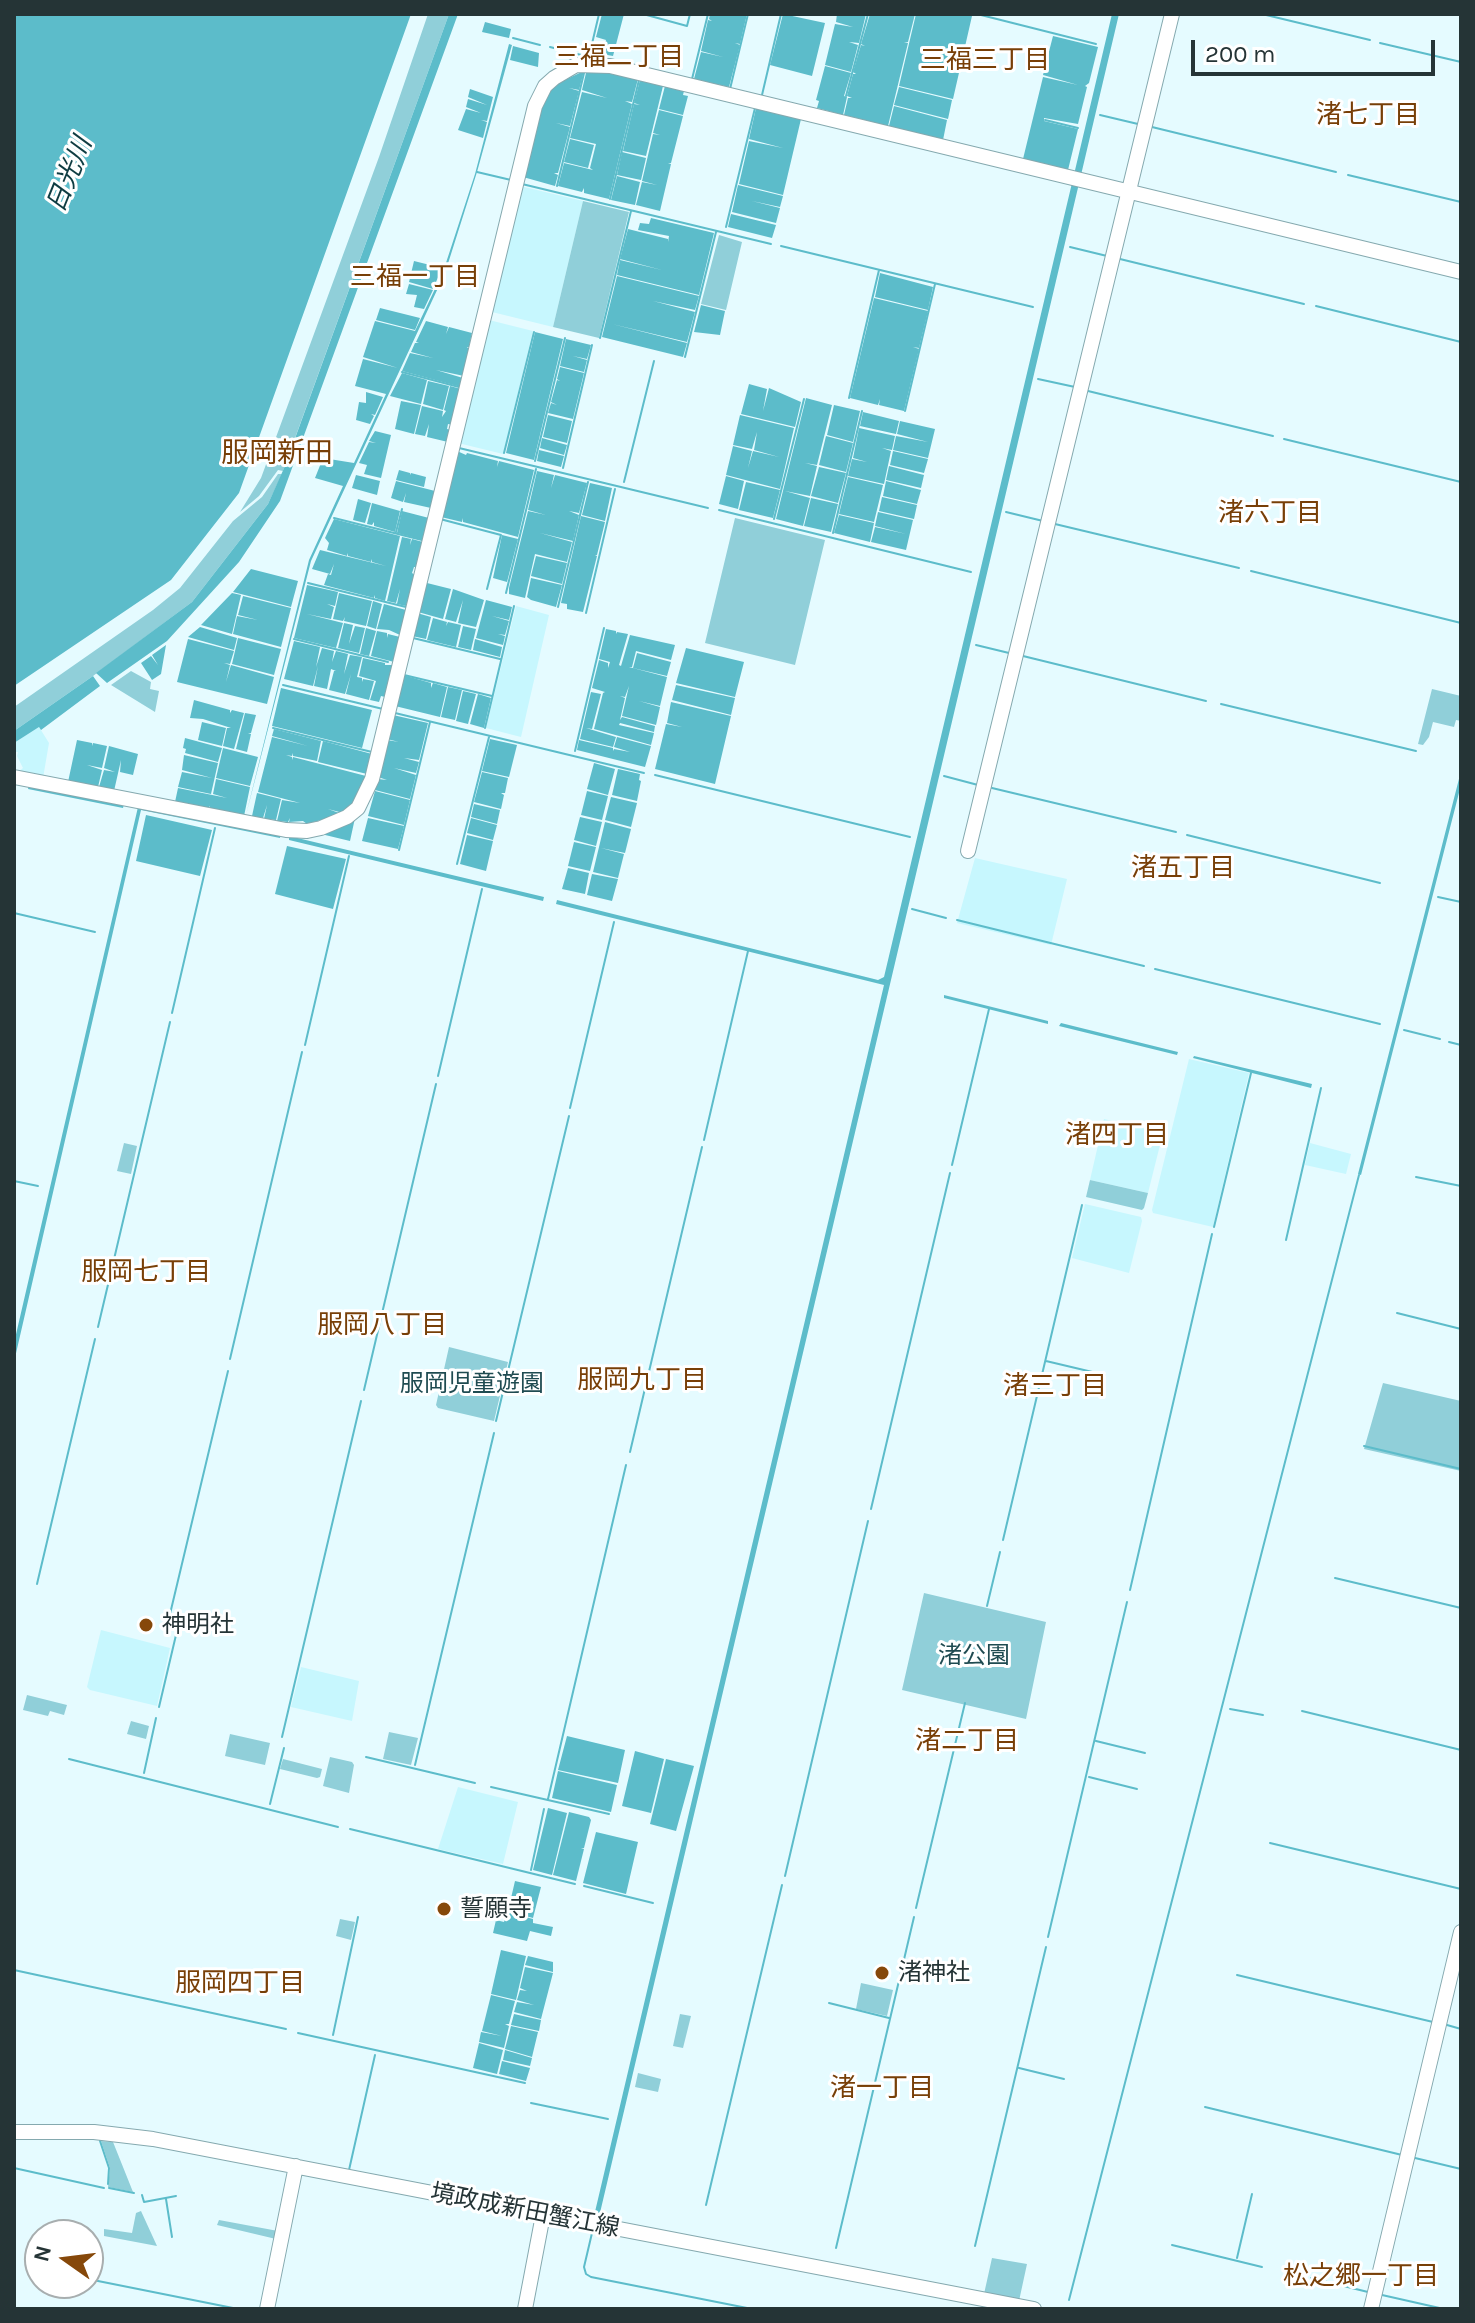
<!DOCTYPE html>
<meta charset="utf-8">
<style>
body{margin:0}
#map{position:relative;width:1475px;height:2323px;overflow:hidden;background:#e5fbff;font-family:Karla,sans-serif}
canvas{display:block}
.frame{position:absolute;inset:0;border:16px solid #253436;pointer-events:none}
.north{position:absolute;left:24px;top:2219px;width:80px;height:80px;box-sizing:border-box;background:#fff;border:2px solid #a8aeaf;border-radius:50%;rotate:284deg;font-size:22px;font-weight:700;line-height:32px;text-align:center;color:#253436}
.north::after{content:'';display:block;margin:auto;width:28px;height:36px;background:#86480a;clip-path:polygon(50% 0,100% 100%,50% 72%,0 100%)}
.scale{position:absolute;left:1191px;top:40px;width:244px;height:36px;box-sizing:border-box;border:4px solid #253436;border-top:0;padding-left:10px;font-size:24px;line-height:28px;white-space:nowrap;color:#253436;-webkit-text-stroke:6px #fff;paint-order:stroke}
</style>
<div id="map">
<canvas width="1475" height="2323"></canvas>
<div class="frame"></div>
<div class="north">N</div>
<div class="scale">200 m</div>
</div>
<script>
const c = document.querySelector('canvas').getContext('2d');
c.lineJoin = 'round';
function fill(path, color) {
  c.fillStyle = color;
  c.fill(path, 'evenodd');
}
function shape(rows) {
  const path = new Path2D();
  for (const r of rows) {
    path.moveTo(r[0], r[1]);
    for (let i = 2; i < r.length; i += 2) path.lineTo(r[i], r[i + 1]);
  }
  return path;
}
function strokePath(path, color, width, dash) {
  c.strokeStyle = color;
  c.lineWidth = width;
  c.lineCap = dash ? 'butt' : 'round';
  c.setLineDash(dash || []);
  c.stroke(path);
}
function label(font, color, halo, rows, align = 'center') {
  c.font = font + ' Karla,"Noto Sans JP",sans-serif';
  c.lineWidth = 6;
  c.setLineDash([]);
  c.textBaseline = 'middle';
  c.strokeStyle = halo;
  c.fillStyle = color;
  for (const [text, x, y, turn = 0] of rows) {
    c.save();
    c.translate(x, y);
    c.rotate((+turn || 0) * Math.PI / 180);
    c.textAlign = isNaN(turn) ? turn : align;
    if (halo) c.strokeText(text, 0, 0);
    c.fillText(text, 0, 0);
    c.restore();
  }
}
const built = shape([
 [520,186,583,201,553,327,492,312],
 [489,320,533,331,503,454,458,443],
 [516,606,549,615,521,737,486,728],
 [39,727,49,743,43,778,17,773,23,768,17,756,18,752,14,752,16,749,14,743],
 [975,858,1067,879,1051,945,957,923],
 [1189,1059,1249,1073,1213,1227,1153,1213,1152,1210],
 [1104,1119,1163,1133,1148,1193,1090,1180],
 [1310,1143,1351,1154,1346,1174,1305,1165],
 [1085,1204,1141,1217,1142,1221,1129,1273,1072,1258],
 [101,1630,170,1648,157,1706,90,1690,87,1687],
 [301,1667,359,1681,352,1721,291,1707],
 [458,1787,518,1802,503,1864,438,1849]
]);
const green = shape([
 [428,14,449,14,283,471,278,470,259,496,240,512,261,478,379,157],
 [583,201,629,212,599,338,553,327],
 [719,235,742,242,726,310,701,304],
 [278,474,282,474,268,504,192,602,93,676,14,731,14,707,153,610,180,588,233,521,262,497],
 [735,518,825,540,795,665,705,643],
 [131,671,151,682,150,689,159,691,155,712,111,685],
 [1432,689,1461,696,1461,721,1456,720,1454,727,1433,722,1429,737,1423,745,1418,744],
 [124,1143,137,1146,131,1174,117,1171],
 [1090,1180,1148,1193,1144,1208,1142,1210,1086,1197],
 [449,1347,508,1362,494,1421,438,1408,436,1405],
 [1383,1383,1461,1401,1461,1471,1364,1449],
 [924,1593,1046,1622,1026,1719,902,1690],
 [27,1695,67,1705,64,1715,50,1711,48,1716,23,1710],
 [131,1721,149,1726,146,1739,127,1734],
 [389,1732,418,1738,411,1765,383,1759],
 [230,1734,270,1743,265,1765,225,1756],
 [330,1757,352,1762,354,1765,349,1793,323,1786],
 [283,1759,322,1769,320,1777,317,1778,280,1769],
 [340,1919,355,1922,351,1940,336,1936],
 [861,1983,893,1990,887,2016,856,2009],
 [680,2014,691,2016,683,2048,673,2046],
 [638,2073,661,2079,658,2092,635,2087],
 [101,2141,113,2142,133,2192,108,2187,110,2168],
 [141,2211,157,2246,104,2236,104,2229,132,2233,136,2213],
 [219,2220,278,2231,276,2239,217,2225],
 [992,2258,1027,2264,1019,2301,984,2294]
]);
const water = shape([
 [14,14,411,14,239,493,171,580,14,686],
 [449,14,458,14,280,501,239,562,167,641,107,683,96,673,192,602,268,504,285,466],
 [602,14,624,14,613,56,602,54,606,40,596,37],
 [710,14,747,14,740,44,735,43,740,45,729,87,694,79,701,52,723,57,701,51,708,20,712,21,709,19],
 [783,14,825,23,812,76,770,65],
 [837,14,866,14,859,43,849,42,858,45,851,72,825,65,835,24,853,27,836,22],
 [870,14,915,14,908,42,904,42,908,43,888,126,844,115,848,98,852,98,847,96,853,74,856,74,853,72,861,45,865,46,861,44],
 [916,14,972,16,953,99,899,86],
 [1112,14,1119,14,599,2217,594,2216,884,985,556,904,557,900,878,980,884,977],
 [485,22,511,29,509,38,482,32],
 [1053,36,1098,47,1089,83,1085,86,1087,87,1078,124,1044,118,1044,121,1078,129,1068,170,1023,159,1043,77,1078,85,1043,75],
 [509,44,512,45,477,172,445,273,311,561,246,815,309,560,343,486,315,478,323,458,354,463,386,394,355,386,363,359,398,368,363,357,375,321,415,331,443,272,475,174],
 [513,46,539,53,538,67,510,60],
 [825,66,851,73,844,96,847,97,843,115,817,108,819,101,816,100],
 [584,71,579,90,569,88,579,91,570,126,556,123,570,127,558,173,554,173,558,175,555,186,523,177,531,143,534,143,531,141,542,107,548,95,556,84],
 [601,72,638,79,632,102,625,101,632,104,609,199,584,193,584,188,582,192,558,186,564,163,593,170,590,168,596,144,570,138,582,92,607,98,582,90,586,73],
 [640,80,663,86,646,156,623,151,634,104,640,105,634,103],
 [665,86,684,91,683,95,688,96,683,115,659,109],
 [899,87,952,100,948,119,894,105],
 [470,89,493,97,487,121,481,120,487,122,483,138,458,130,466,109,481,113,466,107,468,99,487,105,468,97],
 [894,106,947,120,943,140,889,126],
 [756,108,801,119,783,195,739,184,749,141,783,148,749,139],
 [659,110,683,116,671,163,668,163,671,164,660,211,636,205,642,182,657,185,642,181,653,134,660,135,653,133],
 [570,139,594,145,588,168,564,162],
 [622,152,646,158,641,180,617,175],
 [617,176,640,182,635,205,611,200],
 [738,185,783,196,780,207,752,201,780,208,776,223,732,212],
 [731,214,776,225,772,238,728,227],
 [651,218,714,233,699,295,617,275,620,260,662,270,620,259,628,229,668,239,668,242,669,236,638,230,640,223,649,224],
 [414,261,442,268,433,289,409,282],
 [880,273,933,287,928,310,875,297],
 [617,276,699,296,695,310,653,301,695,312,687,342,612,324,687,343,683,357,602,337],
 [409,284,433,290,424,309,414,307,417,295,406,294],
 [874,298,928,311,919,348,913,347,919,349,904,411,879,405,880,399,878,405,850,398],
 [701,305,725,311,720,335,694,332],
 [380,308,420,318,415,330,376,320],
 [426,321,448,327,446,334,449,327,472,333,469,347,467,347,469,349,464,376,436,370,463,378,461,387,402,371,410,353,433,358,411,352,415,343,419,343,416,342],
 [535,332,563,339,534,460,506,453],
 [566,339,591,345,587,359,573,356,587,360,584,372,560,366],
 [560,367,584,373,573,419,548,413,551,403,557,405,551,402,557,380,560,381,557,379],
 [402,373,427,380,421,404,390,396],
 [428,381,449,386,443,410,423,404],
 [749,384,767,389,763,411,769,388,801,402,795,427,741,414],
 [450,386,461,389,453,425,448,424,447,429,451,430,448,442,427,437,429,424,425,436,415,434,422,406,443,411,442,417,446,411,444,410],
 [366,392,383,397,375,415,371,414,374,416,370,424,356,420,359,402,366,403],
 [806,398,832,405,817,465,805,463,817,466,810,496,785,491,810,498,803,526,776,519],
 [401,401,421,405,414,434,395,429],
 [834,405,860,411,853,442,827,435],
 [863,412,899,421,896,434,860,426],
 [548,415,572,421,567,443,543,437],
 [740,415,794,428,780,489,726,475,733,446,752,451,748,468,753,451,779,457,754,450,757,432,752,449,733,445],
 [900,421,935,429,928,458,893,450,896,436,928,442,897,434],
 [859,428,895,436,892,450,882,448,891,451,884,484,848,476,852,459,867,462,853,458],
 [375,431,391,435,381,478,364,474,367,465,359,463,369,442,376,443,369,441],
 [826,436,853,443,846,472,819,465],
 [542,438,567,445,564,455,540,448],
 [539,450,564,456,561,467,537,461],
 [457,451,466,455,467,453,498,461,497,467,499,461,534,470,518,537,463,522,463,518,462,522,441,517],
 [893,451,928,459,924,473,890,465],
 [889,466,924,475,921,488,886,480],
 [819,467,846,473,838,503,811,496],
 [399,470,410,473,410,475,411,473,426,477,424,487,396,480],
 [537,471,554,475,551,488,555,475,587,483,579,513,569,511,579,515,573,541,540,533,572,542,567,562,535,554,525,598,509,594,509,588,528,511,546,515,528,510],
 [356,475,380,481,377,495,352,488],
 [726,476,744,481,738,509,719,504],
 [848,477,883,485,874,522,839,514],
 [396,481,435,491,431,508,404,502,406,493,403,502,391,498],
 [886,481,921,490,917,504,883,496],
 [746,482,780,490,773,518,739,510],
 [590,483,612,488,605,521,582,515],
 [882,497,917,505,914,519,879,511],
 [811,498,838,504,831,532,804,526],
 [358,499,371,503,365,523,353,520],
 [372,503,400,511,395,532,374,526,374,522,372,525,367,524],
 [402,511,429,518,423,540,397,533],
 [878,512,913,520,906,550,871,542,875,527,906,534,875,526],
 [839,515,874,523,870,542,834,533],
 [581,516,605,522,597,555,595,555,597,556,583,612,567,609,567,604,561,603],
 [334,519,400,536,385,601,375,598,375,595,374,598,324,585,328,574,331,575,334,564,330,574,312,569,320,550,386,566,372,562,372,559,371,562,348,556,348,553,347,556,327,550,329,543,325,538],
 [502,535,518,539,507,582,493,578],
 [402,537,411,539,410,545,412,539,423,542,417,567,414,567,412,573,415,575,406,606,397,604,400,589,396,603,387,601],
 [536,556,567,563,562,584,531,576],
 [251,569,298,581,291,607,233,592],
 [531,578,562,585,556,607,531,600,527,597],
 [427,583,451,589,443,619,418,612,425,584],
 [307,585,338,592,335,606,327,604,334,607,331,619,307,614,343,623,336,648,294,638],
 [453,589,484,600,476,627,458,623,463,600,456,622,445,619],
 [232,593,241,595,232,634,201,625],
 [339,593,372,601,366,626,344,621,345,617,343,621,333,619],
 [243,596,291,608,281,647,233,634,237,616,258,620,238,615],
 [486,600,512,607,509,620,492,616,509,621,505,635,498,634,505,636,503,645,476,638],
 [373,601,382,604,376,629,367,626],
 [384,604,406,610,400,635,389,630,377,629],
 [417,613,431,617,426,639,412,636],
 [433,618,447,622,446,626,448,622,461,625,456,647,427,640],
 [344,623,353,625,349,644,355,626,365,628,359,653,338,648],
 [463,626,476,629,471,650,458,647],
 [200,627,237,638,234,650,188,637],
 [366,628,376,631,369,656,360,654],
 [606,629,616,631,616,634,617,632,628,634,619,665,621,666,630,635,675,645,671,660,636,651,632,667,629,667,667,677,660,706,639,701,660,707,656,725,622,716,629,686,625,697,620,696,625,698,620,720,622,717,655,726,654,732,620,723,619,725,654,733,651,745,594,729,603,693,605,692,592,688,599,660,608,663,608,668,610,662,599,659],
 [377,631,387,633,387,638,388,634,400,637,394,662,371,656],
 [238,638,281,649,274,675,232,664],
 [188,639,234,651,230,664,224,663,230,665,226,682,231,665,274,677,267,704,177,682],
 [475,639,502,647,500,657,473,650],
 [294,641,320,647,316,667,322,648,334,651,332,662,336,651,348,654,344,674,350,655,362,657,357,677,362,678,362,682,363,679,374,681,369,700,346,694,351,674,345,694,329,690,334,671,336,671,331,669,327,689,314,686,318,666,313,686,284,679],
 [166,645,161,674,152,680,141,663,151,656,158,665,152,655],
 [686,648,744,662,735,697,676,683],
 [637,653,671,662,667,676,633,668],
 [363,658,385,663,385,665,393,665,385,697,381,696,379,702,370,700,376,681,359,676],
 [403,675,431,683,431,688,433,683,447,687,440,717,395,706],
 [93,676,100,686,41,730,39,727,14,743,14,731],
 [676,685,735,698,731,715,672,700],
 [448,687,462,690,455,720,441,717],
 [281,688,372,710,362,748,272,726],
 [463,691,476,694,468,724,456,721],
 [591,692,601,694,592,729,586,728,616,737,613,747,580,739],
 [478,694,491,698,484,728,470,724],
 [194,700,230,710,230,713,232,710,244,713,234,749,223,746,227,728,231,728,203,719,190,718],
 [671,702,731,716,715,784,655,769,666,724,682,727,667,723],
 [245,713,256,715,251,733,248,733,251,734,247,752,236,749],
 [393,715,428,723,419,760,404,758,419,762,416,773,394,768,416,775,410,799,375,790,378,779,387,780,378,777,387,740,399,742,387,739],
 [202,722,226,728,222,746,198,740],
 [274,729,321,741,317,761,293,756,293,753,292,756,286,755,292,757,292,760,293,757,366,776,351,806,343,813,328,809,342,814,307,824,303,821,289,822,290,818,288,822,277,821,282,800,300,803,258,792,272,737,308,746,272,736],
 [617,737,651,746,645,767,577,750,579,740,613,748,613,751,614,749,630,752,614,747],
 [185,738,222,748,218,762,185,753,186,749,183,748],
 [490,739,517,745,509,777,482,771],
 [77,740,92,743,92,746,93,743,107,746,102,768,87,765,102,770,98,787,68,782],
 [323,741,372,754,367,774,318,762],
 [109,746,138,754,133,775,120,772,121,760,114,791,99,787,104,770,115,772,104,768],
 [223,748,258,757,250,786,216,778],
 [184,755,218,763,211,794,178,787,182,772,212,778,182,770],
 [594,763,615,769,608,795,587,789],
 [618,769,640,774,639,780,641,781,637,801,612,795],
 [1461,771,1461,785,1361,1175,1358,1174],
 [482,772,508,778,505,793,501,793,504,795,501,809,474,802],
 [216,779,250,787,244,816,210,809,210,806,208,809,175,802,178,788,227,798,213,794],
 [29,785,124,804,123,808,28,789],
 [375,791,410,800,404,825,368,816],
 [587,791,608,796,602,820,581,815],
 [257,793,281,799,276,820,264,819,267,805,263,818,252,816],
 [611,797,637,803,631,827,605,820],
 [474,804,500,810,497,824,471,817],
 [138,807,281,833,280,838,141,810,14,1362,14,1343],
 [146,815,212,830,200,876,136,861],
 [580,817,602,822,596,846,574,840],
 [355,818,350,841,321,834,340,827],
 [368,818,404,826,398,849,362,841],
 [471,818,497,825,493,840,467,833],
 [605,822,631,829,625,853,601,848,624,854,618,878,593,872],
 [467,835,493,841,486,871,460,864],
 [289,836,544,897,543,901,289,840],
 [574,842,596,847,590,871,568,866],
 [287,846,346,859,333,909,275,894],
 [568,868,589,873,585,894,562,889],
 [592,874,618,879,612,901,587,895],
 [944,995,1048,1021,1048,1024,944,998],
 [1061,1023,1178,1052,1177,1055,1059,1026],
 [1194,1056,1312,1084,1311,1088,1193,1058],
 [567,1736,625,1750,618,1783,558,1770],
 [635,1751,664,1759,651,1813,622,1806],
 [666,1759,694,1766,676,1831,650,1824],
 [558,1771,617,1785,611,1812,552,1798],
 [548,1808,567,1813,552,1875,533,1870],
 [569,1812,589,1817,591,1820,584,1848,581,1848,584,1849,576,1881,553,1875],
 [596,1832,638,1842,626,1894,583,1883],
 [515,1881,541,1887,533,1918,508,1911],
 [507,1912,533,1919,533,1923,553,1927,551,1936,530,1931,527,1941,493,1933,496,1920,504,1922],
 [501,1950,526,1956,516,2000,491,1994],
 [528,1956,553,1962,553,1972,525,1965],
 [525,1967,553,1973,541,2019,514,2012,517,2002,534,2005,517,2000,520,1990,527,1991,520,1988],
 [491,1995,515,2001,509,2024,505,2024,509,2026,504,2048,479,2042,481,2032,502,2036,482,2031],
 [514,2014,541,2020,539,2031,511,2025],
 [511,2026,538,2032,532,2057,505,2049],
 [479,2043,503,2050,497,2074,473,2068],
 [505,2050,532,2058,530,2066,503,2060],
 [502,2061,530,2068,526,2081,499,2074]
]);
const stream = shape([
 [643,14,687,26,690,14],
 [977,14,1096,44],
 [1262,14,1370,40],
 [513,38,540,45],
 [1380,43,1461,62],
 [550,47,589,57,589,54],
 [591,48,599,14],
 [692,79,708,14],
 [730,89,748,14],
 [762,95,781,14],
 [846,96,868,14],
 [1100,115,1138,124],
 [1045,120,1078,128],
 [1152,127,1336,172],
 [477,172,511,180],
 [1348,175,1461,202],
 [522,184,771,244],
 [557,186,584,73],
 [610,199,639,80],
 [726,227,755,108],
 [781,246,1033,307],
 [1070,247,1107,256],
 [1120,259,1304,304],
 [1316,306,1461,342],
 [600,338,631,211],
 [685,357,716,232],
 [402,372,459,387],
 [1038,379,1075,387],
 [1088,391,1273,436],
 [849,398,879,270],
 [905,411,935,284],
 [1284,439,1461,482],
 [459,448,708,508],
 [504,453,534,332],
 [535,461,565,338],
 [563,468,592,345],
 [624,482,654,361],
 [719,510,971,572],
 [1006,512,1043,521],
 [334,518,422,540],
 [440,519,501,535,487,589],
 [774,519,804,399],
 [1055,524,1239,568],
 [396,532,402,509],
 [833,533,862,411],
 [1251,571,1461,623],
 [308,583,406,607],
 [506,593,536,469],
 [558,607,588,482],
 [586,613,615,489],
 [413,638,500,659],
 [294,639,388,662],
 [976,645,1009,653],
 [1023,656,1206,701],
 [404,675,492,696],
 [283,685,383,709],
 [1221,704,1416,751],
 [395,713,644,773],
 [273,728,372,752],
 [485,728,514,606],
 [575,751,604,628],
 [655,775,910,837],
 [944,776,978,785],
 [992,788,1176,832],
 [1187,835,1380,883],
 [399,850,430,722],
 [457,864,489,737],
 [1438,897,1461,902],
 [912,909,946,918],
 [14,913,95,932],
 [957,920,1144,966],
 [1155,969,1380,1024],
 [172,1013,215,828],
 [1404,1030,1440,1039],
 [1449,1042,1461,1045],
 [305,1045,349,856],
 [438,1076,482,889],
 [570,1108,614,922],
 [704,1140,748,951],
 [952,1165,989,1009],
 [1416,1177,1461,1186],
 [14,1181,38,1186],
 [1214,1227,1251,1073],
 [1286,1240,1321,1088],
 [1397,1313,1461,1329],
 [98,1327,170,1022],
 [230,1359,302,1052],
 [1046,1361,1105,1375],
 [364,1390,436,1084],
 [496,1421,569,1116],
 [1364,1446,1461,1469],
 [630,1452,702,1147],
 [871,1509,950,1173],
 [1003,1540,1082,1205],
 [1335,1578,1461,1608],
 [37,1584,95,1339],
 [1130,1590,1212,1234],
 [987,1606,1000,1552],
 [177,1629,180,1617,170,1614,228,1371],
 [159,1707,176,1635],
 [1230,1709,1263,1715],
 [1302,1711,1461,1750],
 [282,1737,361,1401],
 [1096,1741,1145,1753],
 [366,1757,475,1783],
 [69,1759,338,1827],
 [415,1765,494,1433],
 [144,1773,156,1718],
 [1089,1777,1137,1789],
 [491,1787,609,1814],
 [548,1799,626,1465],
 [270,1804,284,1748],
 [350,1829,575,1884],
 [1270,1843,1461,1889],
 [531,1870,544,1809],
 [785,1876,868,1521],
 [584,1886,653,1903],
 [916,1908,965,1703],
 [1048,1937,1127,1602],
 [14,1970,286,2029],
 [1237,1975,1433,2022],
 [829,2003,889,2018],
 [1447,2025,1461,2029],
 [298,2033,525,2083],
 [333,2035,358,1917],
 [1019,2068,1064,2079],
 [531,2103,608,2119],
 [1205,2107,1402,2155],
 [100,2141,109,2168,108,2184],
 [1415,2158,1461,2169],
 [14,2168,104,2188],
 [349,2170,375,2055],
 [109,2188,134,2193],
 [142,2195,144,2202,176,2196],
 [166,2199,172,2237],
 [706,2205,782,1885],
 [592,2233,584,2267,586,2274,591,2277,747,2308],
 [1172,2245,1262,2267],
 [975,2246,1046,1947],
 [836,2248,914,1917],
 [1237,2258,1252,2194],
 [26,2267,40,2270],
 [1311,2278,1368,2292],
 [88,2279,238,2309],
 [1382,2295,1444,2309],
 [1069,2300,1359,1175]
]);
const secondary = shape([
 [14,777,286,830,307,831,321,828,347,817,358,808,372,779,535,106,545,86,554,78,576,65,610,66,1461,272],
 [968,851,1172,14],
 [14,2132,94,2132,153,2139,1034,2309],
 [267,2309,296,2166],
 [525,2309,543,2215],
 [1371,2309,1461,1932]
]);
const markers = [
 [146,1625,8,"#86480a"],
 [444,1909,8,"#86480a"],
 [882,1973,8,"#86480a"]
];
const parkNames = [
 ["服岡児童遊園",472,1384],
 ["渚公園",974,1656]
];
const poiNames = [
 ["神明社",162,1625],
 ["誓願寺",460,1909],
 ["渚神社",898,1973]
];
const streetNames = [
 ["境政成新田蟹江線",525,2211,11]
];
const neighbourhoodNames = [
 ["三福二丁目",619,58],
 ["三福三丁目",985,61],
 ["渚七丁目",1368,116],
 ["三福一丁目",415,278],
 ["渚六丁目",1270,514],
 ["渚五丁目",1183,869],
 ["渚四丁目",1117,1136],
 ["服岡七丁目",146,1273],
 ["服岡八丁目",382,1326],
 ["服岡九丁目",642,1381],
 ["渚三丁目",1055,1387],
 ["渚二丁目",967,1742],
 ["服岡四丁目",240,1984],
 ["渚一丁目",882,2089],
 ["松之郷一丁目",1361,2277]
];
const waterNames = [
 ["日光川",70,175,-68]
];
const quarterNames = [
 ["服岡新田",277,454]
];
fill(built, '#c7f7fe');
fill(green, '#90cfd9');
fill(water, '#5cbcca');
strokePath(stream, '#5cbcca', 2);
strokePath(secondary, '#85a9af', 16);
strokePath(secondary, '#fff', 14);
for (const [x, y, r, color] of markers) {
  const dot = new Path2D();
  dot.arc(x, y, r, 0, 2 * Math.PI);
  c.fillStyle = color;
  c.fill(dot);
  strokePath(dot, '#fff', 3);
}
label('24px', '#1f4b51', '#fff', parkNames);
label('24px', '#253436', '#fff', poiNames, 'left');
label('24px', '#253436', '#fff', streetNames);
label('26px', '#783f07', '#fff', neighbourhoodNames);
label('italic 26px', '#0e3c42', '#fff', waterNames);
label('28px', '#783f07', '#fff', quarterNames);
</script>
